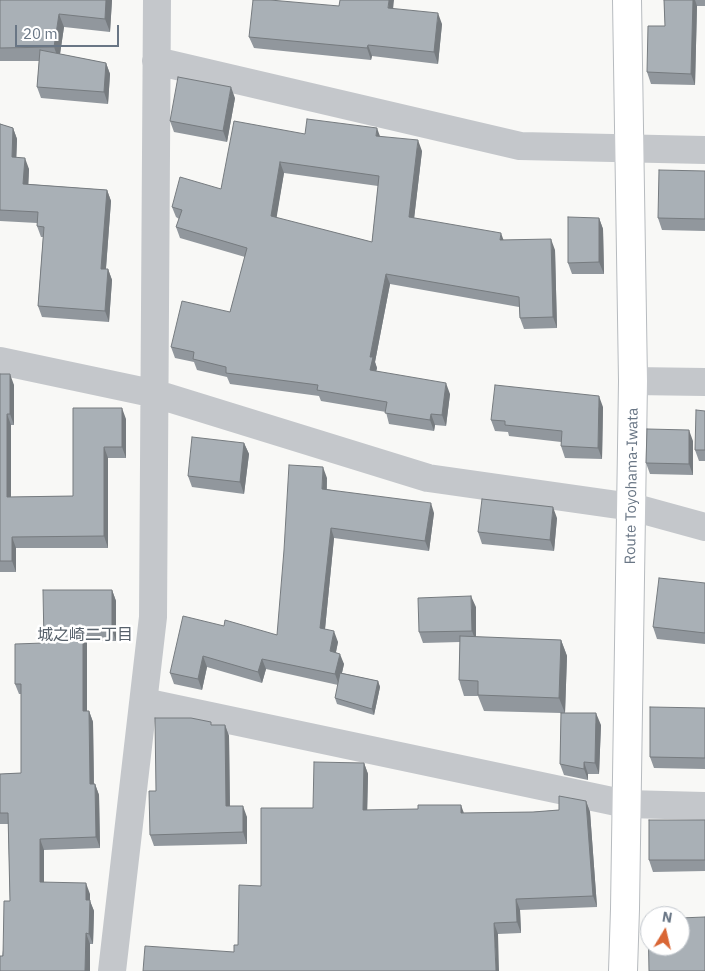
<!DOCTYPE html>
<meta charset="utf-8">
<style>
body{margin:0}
#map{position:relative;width:705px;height:971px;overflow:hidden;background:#f8f8f6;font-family:"IBM Plex Sans",sans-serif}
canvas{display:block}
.north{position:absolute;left:640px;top:906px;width:50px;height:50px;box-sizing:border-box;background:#fff;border:1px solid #c3c8ce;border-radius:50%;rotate:9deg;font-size:14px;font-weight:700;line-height:20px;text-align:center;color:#697685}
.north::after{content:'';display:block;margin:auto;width:18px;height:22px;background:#d96635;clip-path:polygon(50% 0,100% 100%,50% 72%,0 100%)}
.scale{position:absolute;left:15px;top:25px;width:104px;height:22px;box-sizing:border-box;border:2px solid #697685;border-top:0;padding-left:6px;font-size:15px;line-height:18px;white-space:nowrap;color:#697685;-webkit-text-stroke:4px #fff;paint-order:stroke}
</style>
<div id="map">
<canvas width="705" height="971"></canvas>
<div class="north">N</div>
<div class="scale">20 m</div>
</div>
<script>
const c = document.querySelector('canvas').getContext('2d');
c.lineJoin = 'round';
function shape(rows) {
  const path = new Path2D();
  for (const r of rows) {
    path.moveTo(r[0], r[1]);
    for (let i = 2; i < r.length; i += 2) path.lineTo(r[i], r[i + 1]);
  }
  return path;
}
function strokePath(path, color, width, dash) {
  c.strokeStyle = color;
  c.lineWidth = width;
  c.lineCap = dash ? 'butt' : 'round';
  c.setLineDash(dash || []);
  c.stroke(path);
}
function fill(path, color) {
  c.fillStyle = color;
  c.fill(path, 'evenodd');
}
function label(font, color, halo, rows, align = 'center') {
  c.font = font + ' "IBM Plex Sans","Noto Sans JP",sans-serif';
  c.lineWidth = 5;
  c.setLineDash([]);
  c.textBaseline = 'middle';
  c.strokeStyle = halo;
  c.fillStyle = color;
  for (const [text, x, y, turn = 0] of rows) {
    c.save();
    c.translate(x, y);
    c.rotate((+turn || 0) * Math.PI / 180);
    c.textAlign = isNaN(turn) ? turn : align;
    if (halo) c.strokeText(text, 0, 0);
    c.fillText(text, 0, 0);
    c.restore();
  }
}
const minor = shape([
 [156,61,520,146,705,150],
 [0,361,156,394,428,478,632,507,705,527],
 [633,381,705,382],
 [144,702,626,804,705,806],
 [112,971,153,617,157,0]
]);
const secondary = shape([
 [623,971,625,909,633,381,627,0]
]);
const wall = shape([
 [0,0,112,0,110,32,64,27,60,54,106,63,110,74,108,104,41,98,37,87,39,61,0,61],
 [664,0,705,0,705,6,697,6,695,85,651,84,647,72,665,26],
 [339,6,393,9,442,24,438,64,372,56,371,60,254,48,249,37],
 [235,98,227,142,174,132,170,121],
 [0,124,13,128,17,139,16,158,29,169,28,184,107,190,111,201,106,269,108,269,112,280,109,322,42,317,38,306,43,237,41,237,37,226,37,223,0,221],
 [305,134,380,136,422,151,414,218,504,240,555,250,557,328,524,329,520,318,519,307,390,284,375,362,377,368,376,371,450,394,446,426,435,425,434,431,389,424,386,412,321,401,319,396,230,384,227,377,197,370,194,362,175,358,171,347,230,312,245,257,180,238,176,227,179,219,176,217,172,207,221,189],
 [284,173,378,186,372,242,276,218],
 [705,171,705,231,662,230,658,218],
 [599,218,603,229,604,274,572,274,568,263],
 [0,374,14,385,14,425,11,425,11,497,73,496,73,408,126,419,126,458,108,458,108,548,16,548,16,572,0,572],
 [603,407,602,459,565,458,561,446,561,442,509,436,508,432,495,431,491,420],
 [705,411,705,461,699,461,695,450],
 [693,441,693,475,650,474,646,463],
 [244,443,249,454,244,494,192,487,188,476],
 [327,478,327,489,434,513,429,551,334,538,325,629,338,642,336,652,344,664,342,673,378,681,380,687,374,715,337,704,335,698,338,685,266,669,262,683,207,667,202,690,174,684,170,673,224,626,277,635],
 [557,518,554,551,482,544,478,532],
 [705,583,705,644,657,639,653,627],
 [112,590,116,601,116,641,87,641,87,711,89,711,93,722,94,784,95,784,99,795,100,848,44,850,44,882,90,894,90,901,94,911,93,944,90,944,90,971,0,971,10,901,8,824,0,824,0,774,21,773,21,694,19,694,15,684],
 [476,607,476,637,561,640,567,656,565,713,601,725,599,774,588,774,588,780,564,775,560,764,561,713,484,711,478,696,464,696,459,680,460,642,423,643,419,632],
 [705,708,705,769,654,768,650,757],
 [212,725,225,725,229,736,230,806,247,817,247,844,154,846,150,835,156,791],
 [364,763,368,774,367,810,464,813,533,812,559,810,586,801,590,812,597,907,520,910,521,933,498,934,234,952,238,945,261,886,313,808],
 [705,820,705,871,653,872,649,860]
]);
const shadedWall = shape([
 [106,0,112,0,110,32,105,19],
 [389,0,394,0,392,19,388,8],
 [693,0,695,0,697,6,695,85,691,74],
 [438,13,442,24,438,64,434,52],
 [59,14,64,27,59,61,54,47],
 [368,45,372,56,371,60,367,48],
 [106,63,110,74,108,104,104,92],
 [231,87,235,98,227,142,223,131],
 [13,128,17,139,16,169,12,157],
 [377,128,381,139,376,136],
 [418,140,422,151,413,228,409,217],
 [25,158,29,169,28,195,23,184],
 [280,162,284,173,275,227,271,216],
 [107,190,111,201,105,280,101,269],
 [599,218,603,229,604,274,599,262],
 [501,233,505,244,500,240],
 [551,239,555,250,557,328,553,317],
 [108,269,112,280,109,322,105,311],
 [386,274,390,284,375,362,377,368,374,381,370,370,370,357],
 [10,374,14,385,14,425,10,414],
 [446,383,450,394,446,426,442,415],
 [599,396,603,407,602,459,598,448],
 [122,408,126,419,126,458,122,447],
 [7,414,11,425,11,508,7,497],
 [431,414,435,425,434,431,430,420],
 [689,430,693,441,693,475,689,464],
 [244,443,249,454,244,494,240,482],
 [104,447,108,458,108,548,104,536],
 [323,467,327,478,326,499,322,489],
 [431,503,434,513,429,551,425,541],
 [553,507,557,518,554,551,550,540],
 [331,528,334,538,324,639,320,628],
 [12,537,16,548,16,572,12,561],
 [112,590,116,601,116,641,112,630],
 [471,596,476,607,476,642,472,631],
 [83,630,87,641,87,722,83,711],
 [334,631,338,642,334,661,330,651],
 [561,640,567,656,565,713,559,698],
 [340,654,344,664,339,685,335,674],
 [203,656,207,667,202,690,198,679],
 [262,659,266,669,262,683,258,672],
 [378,681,380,687,374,715,372,709],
 [89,711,93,722,94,795,90,784],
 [596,713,601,725,599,774,595,763],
 [225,725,229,736,230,817,226,806],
 [584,762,588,774,588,780,584,769],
 [364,763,368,774,367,821,363,810],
 [95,784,99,795,100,848,96,837],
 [586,801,590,812,597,907,593,896],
 [461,805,465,816,461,813],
 [243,806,247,817,247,844,243,832],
 [40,839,44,850,44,893,40,882],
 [86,883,90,894,90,901,94,911,93,944,89,934,86,900],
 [516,899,520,910,521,933,517,922],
 [494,923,498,934,499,971,496,971],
 [86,933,90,944,90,971,85,971]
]);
const building = shape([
 [0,0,106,0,105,19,59,14,54,47,0,48,0,0],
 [253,0,270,0,339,6,340,0,389,0,388,8,438,13,434,52,368,45,367,48,249,37,253,0],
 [664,0,693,0,691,74,647,72,648,26,665,26,664,0],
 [40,50,106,63,104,92,37,87,40,50],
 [178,77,231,87,223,131,170,121,178,77],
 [307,119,377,128,376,136,418,140,409,217,501,233,500,240,551,239,553,317,520,318,519,297,386,274,370,357,373,357,370,370,446,383,442,415,431,414,430,420,385,413,387,402,317,390,318,385,226,373,226,367,193,359,194,352,171,347,182,301,230,312,247,248,176,227,182,210,172,207,180,177,221,189,234,121,305,134,307,119],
 [280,162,379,176,372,242,271,216,280,162],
 [0,124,13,128,12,157,25,158,23,184,107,190,101,269,108,269,105,311,38,306,44,227,37,226,38,212,0,210,0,124],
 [659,170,705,171,705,219,658,218,659,170],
 [568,217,599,218,599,262,568,263,568,217],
 [0,374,10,374,10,414,7,414,7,497,73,496,73,408,122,408,122,447,104,447,104,536,12,537,12,561,0,561,0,374],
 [495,385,599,396,598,448,561,446,562,431,505,425,505,421,491,420,495,385],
 [696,410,705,411,705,450,695,450,696,410],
 [647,429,689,430,689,464,646,463,647,429],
 [192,437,244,443,240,482,188,476,192,437],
 [289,465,323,467,322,489,431,503,425,541,331,528,320,628,334,631,330,651,340,654,335,674,262,659,258,672,203,656,198,679,170,673,183,616,224,626,225,620,277,635,284,550,289,465],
 [482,499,553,507,550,540,478,532,482,499],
 [659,578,705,583,705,633,653,627,659,578],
 [43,590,112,590,112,630,83,630,83,711,89,711,90,784,95,784,96,837,40,839,40,882,86,883,86,900,90,900,89,934,86,933,85,971,0,971,0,956,3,956,4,901,10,901,8,813,0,813,0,774,21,773,21,684,15,684,15,644,44,643,43,590],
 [471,596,472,631,419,632,418,598,471,596],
 [460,636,561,640,559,698,478,695,478,681,459,680,460,636],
 [340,673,378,681,372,709,335,698,340,673],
 [650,707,705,708,705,758,650,757,650,707],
 [561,713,596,713,595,763,584,762,584,769,560,764,561,713],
 [155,718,191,718,211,722,211,725,225,725,226,806,243,806,243,832,150,835,149,791,156,791,155,718],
 [314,762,364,763,363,810,418,809,418,805,461,805,461,813,533,812,559,810,559,796,586,801,593,896,516,899,517,922,494,923,496,971,143,971,145,946,234,952,234,945,238,945,239,885,261,886,261,808,313,808,314,762],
 [649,820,705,820,705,860,649,860,649,820],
 [705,917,705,971,649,971,648,919,650,919,650,946,680,946,680,918,705,917]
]);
const streetNames = [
 ["Route Toyohama-Iwata",632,486,-89]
];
const neighbourhoodNames = [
 ["城之崎二丁目",85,635]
];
strokePath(secondary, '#b7bbbf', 30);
strokePath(minor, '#c4c7cb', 28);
strokePath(secondary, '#fff', 28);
fill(wall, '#91979d');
fill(shadedWall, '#767b7f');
fill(building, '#a9b0b6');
strokePath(building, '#767b7f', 1);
label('15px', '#697685', '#fff', streetNames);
label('16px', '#56606a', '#fff', neighbourhoodNames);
</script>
